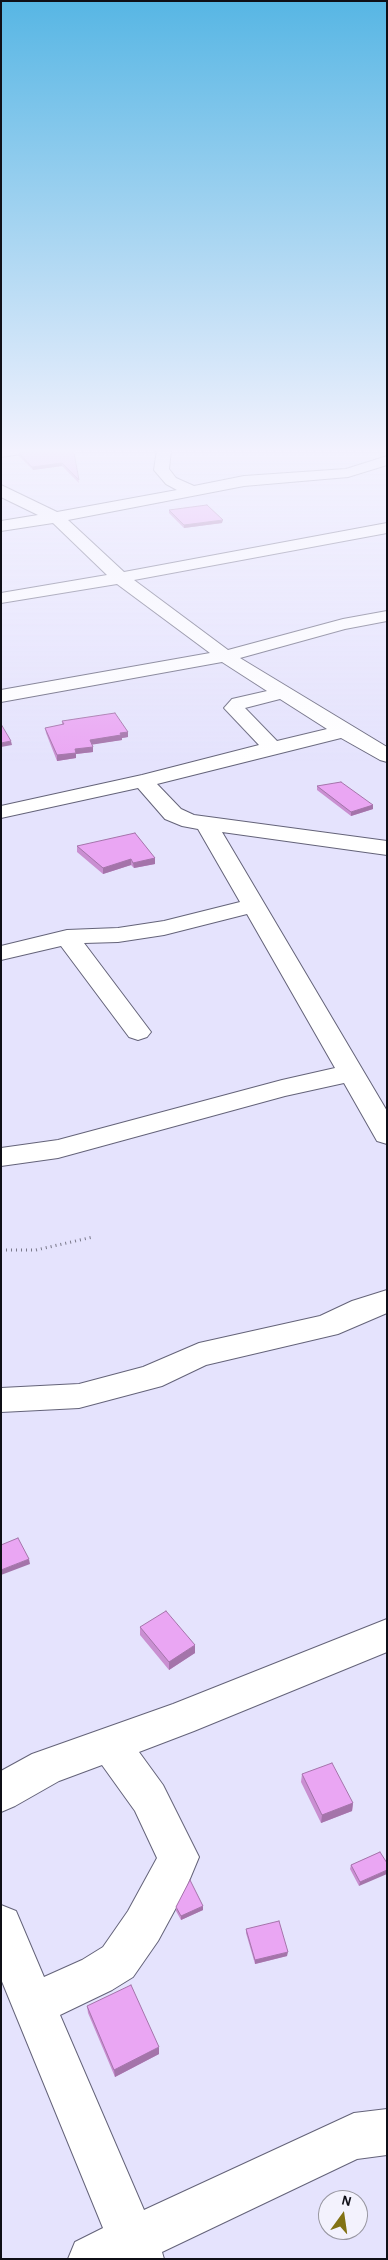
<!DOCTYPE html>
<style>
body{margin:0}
#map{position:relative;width:388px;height:2260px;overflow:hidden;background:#e5e3fd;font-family:"Alegreya Sans",sans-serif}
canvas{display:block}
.frame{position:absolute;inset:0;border:2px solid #0f0f17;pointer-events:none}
.north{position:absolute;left:318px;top:2190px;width:50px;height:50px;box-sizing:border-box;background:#f3f2fd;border:1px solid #9897a1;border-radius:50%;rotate:14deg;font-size:14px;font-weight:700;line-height:20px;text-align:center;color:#0f0f17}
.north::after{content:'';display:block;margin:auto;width:18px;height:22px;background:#827214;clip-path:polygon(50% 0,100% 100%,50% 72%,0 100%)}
</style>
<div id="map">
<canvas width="388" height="2260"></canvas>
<div class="frame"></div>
<div class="north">N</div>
</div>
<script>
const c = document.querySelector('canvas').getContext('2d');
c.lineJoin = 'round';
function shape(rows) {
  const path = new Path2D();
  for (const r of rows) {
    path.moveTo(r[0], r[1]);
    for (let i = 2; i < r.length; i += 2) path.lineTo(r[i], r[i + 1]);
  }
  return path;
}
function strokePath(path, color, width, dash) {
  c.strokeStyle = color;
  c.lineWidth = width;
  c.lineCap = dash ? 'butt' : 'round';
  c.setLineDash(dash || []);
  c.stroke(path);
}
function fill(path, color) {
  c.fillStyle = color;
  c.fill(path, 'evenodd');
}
const path = shape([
 [1,1250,36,1250,93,1237]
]);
const minor = shape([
 [9,447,48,447,41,451,1,457,1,449,9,447],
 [155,447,170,447,171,450,169,469,176,478,194,486,244,476,346,469,387,456,387,465,348,477,244,486,68,520,124,572,387,523,387,533,134,580,228,650,343,619,387,611,387,621,345,629,240,658,387,747,387,762,380,760,341,738,157,784,181,809,194,815,387,841,387,855,222,832,387,1111,387,1144,377,1141,344,1083,285,1096,58,1158,1,1166,1,1148,58,1140,282,1080,335,1068,247,914,164,935,118,942,84,943,151,1032,147,1037,138,1040,129,1037,61,946,1,960,1,946,67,930,118,928,164,921,240,902,198,829,182,826,165,819,138,788,1,818,1,806,142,775,259,745,224,708,232,699,267,691,222,662,1,702,1,690,210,653,117,584,1,603,1,593,107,575,53,523,1,531,1,521,38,515,1,497,1,485,57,512,177,490,166,484,154,470,157,450,155,447],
 [280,699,327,729,277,741,245,708,280,699],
 [387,1290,387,1313,338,1334,206,1365,162,1386,79,1408,1,1412,1,1388,79,1384,143,1367,199,1343,320,1316,352,1301,387,1290],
 [387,1619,387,1652,194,1731,139,1752,163,1785,199,1857,184,1893,158,1941,133,1977,112,1990,60,2015,144,2210,354,2113,387,2109,387,2155,357,2159,162,2252,164,2259,68,2259,75,2242,103,2228,1,1979,1,1905,16,1911,44,1977,82,1960,103,1947,128,1911,157,1858,135,1811,102,1765,59,1781,15,1806,1,1812,1,1771,32,1754,173,1704,387,1619]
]);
const wall = shape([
 [73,447,79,483,62,466,33,470,19,456,19,453,41,450],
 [169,510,222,523,184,528,169,513],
 [62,721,128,732,128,737,122,738,122,740,92,744,93,752,76,754,76,758,57,761,46,733,45,728,62,725],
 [317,786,373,805,373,809,351,816,317,790],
 [77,846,155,858,155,864,134,868,131,865,103,874,77,852],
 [140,1627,195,1653,169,1670,140,1635],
 [302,1774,353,1803,352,1811,321,1823,301,1782],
 [380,1852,359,1886,350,1869,351,1865],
 [176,1907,203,1910,181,1920,176,1911],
 [246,1929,287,1956,255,1964,246,1933],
 [87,2006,159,2054,115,2077,88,2013]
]);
const shadedWall = shape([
 [62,463,62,466,33,470,32,467],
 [223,520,222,523,184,528,184,525],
 [128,732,128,737,122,738,122,740,90,745,90,740,120,733],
 [11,741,12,745,1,747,1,743],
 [93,747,93,752,76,754,76,758,57,761,57,755,75,749],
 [373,805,373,809,351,816,351,812],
 [155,858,155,864,134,868,133,863],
 [131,859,131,865,103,874,103,868],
 [29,1559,30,1564,1,1575,1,1570],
 [195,1645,195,1653,169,1670,169,1662],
 [353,1803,352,1811,321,1823,322,1815],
 [387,1870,387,1874,359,1886,360,1882],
 [203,1906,203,1910,181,1920,181,1916],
 [288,1952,287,1956,255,1964,255,1960],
 [159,2047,159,2054,115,2077,114,2070]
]);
const building = shape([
 [45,447,73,447,79,480,62,463,32,467,19,453,41,450,45,447],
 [207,505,223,520,184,525,169,510,207,505],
 [115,713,128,732,120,733,121,735,90,740,93,747,75,749,76,753,57,755,45,728,64,724,62,721,115,713],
 [1,724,11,741,1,743,1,724],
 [341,782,373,805,351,812,317,786,341,782],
 [135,833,155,858,133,863,131,859,103,868,77,846,135,833],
 [18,1538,29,1559,1,1570,1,1545,18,1538],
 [166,1611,195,1645,169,1662,140,1627,166,1611],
 [332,1763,353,1803,322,1815,302,1774,332,1763],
 [380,1852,387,1863,387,1870,360,1882,351,1865,380,1852],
 [190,1880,203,1906,181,1916,176,1907,190,1880],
 [279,1921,288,1952,255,1960,246,1929,279,1921],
 [131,1985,159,2047,114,2070,87,2006,131,1985]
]);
strokePath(minor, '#646379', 2);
strokePath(path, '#7a798a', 3, [1, 4]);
fill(minor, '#fff');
fill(wall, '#c98fd1');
fill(shadedWall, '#a474aa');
fill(building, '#eaa6f3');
strokePath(building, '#a474aa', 1);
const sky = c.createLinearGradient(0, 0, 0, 764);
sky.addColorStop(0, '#57b6e4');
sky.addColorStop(0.59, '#f3f2fe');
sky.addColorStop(1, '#f3f2fe00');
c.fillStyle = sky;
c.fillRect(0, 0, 388, 764);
</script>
